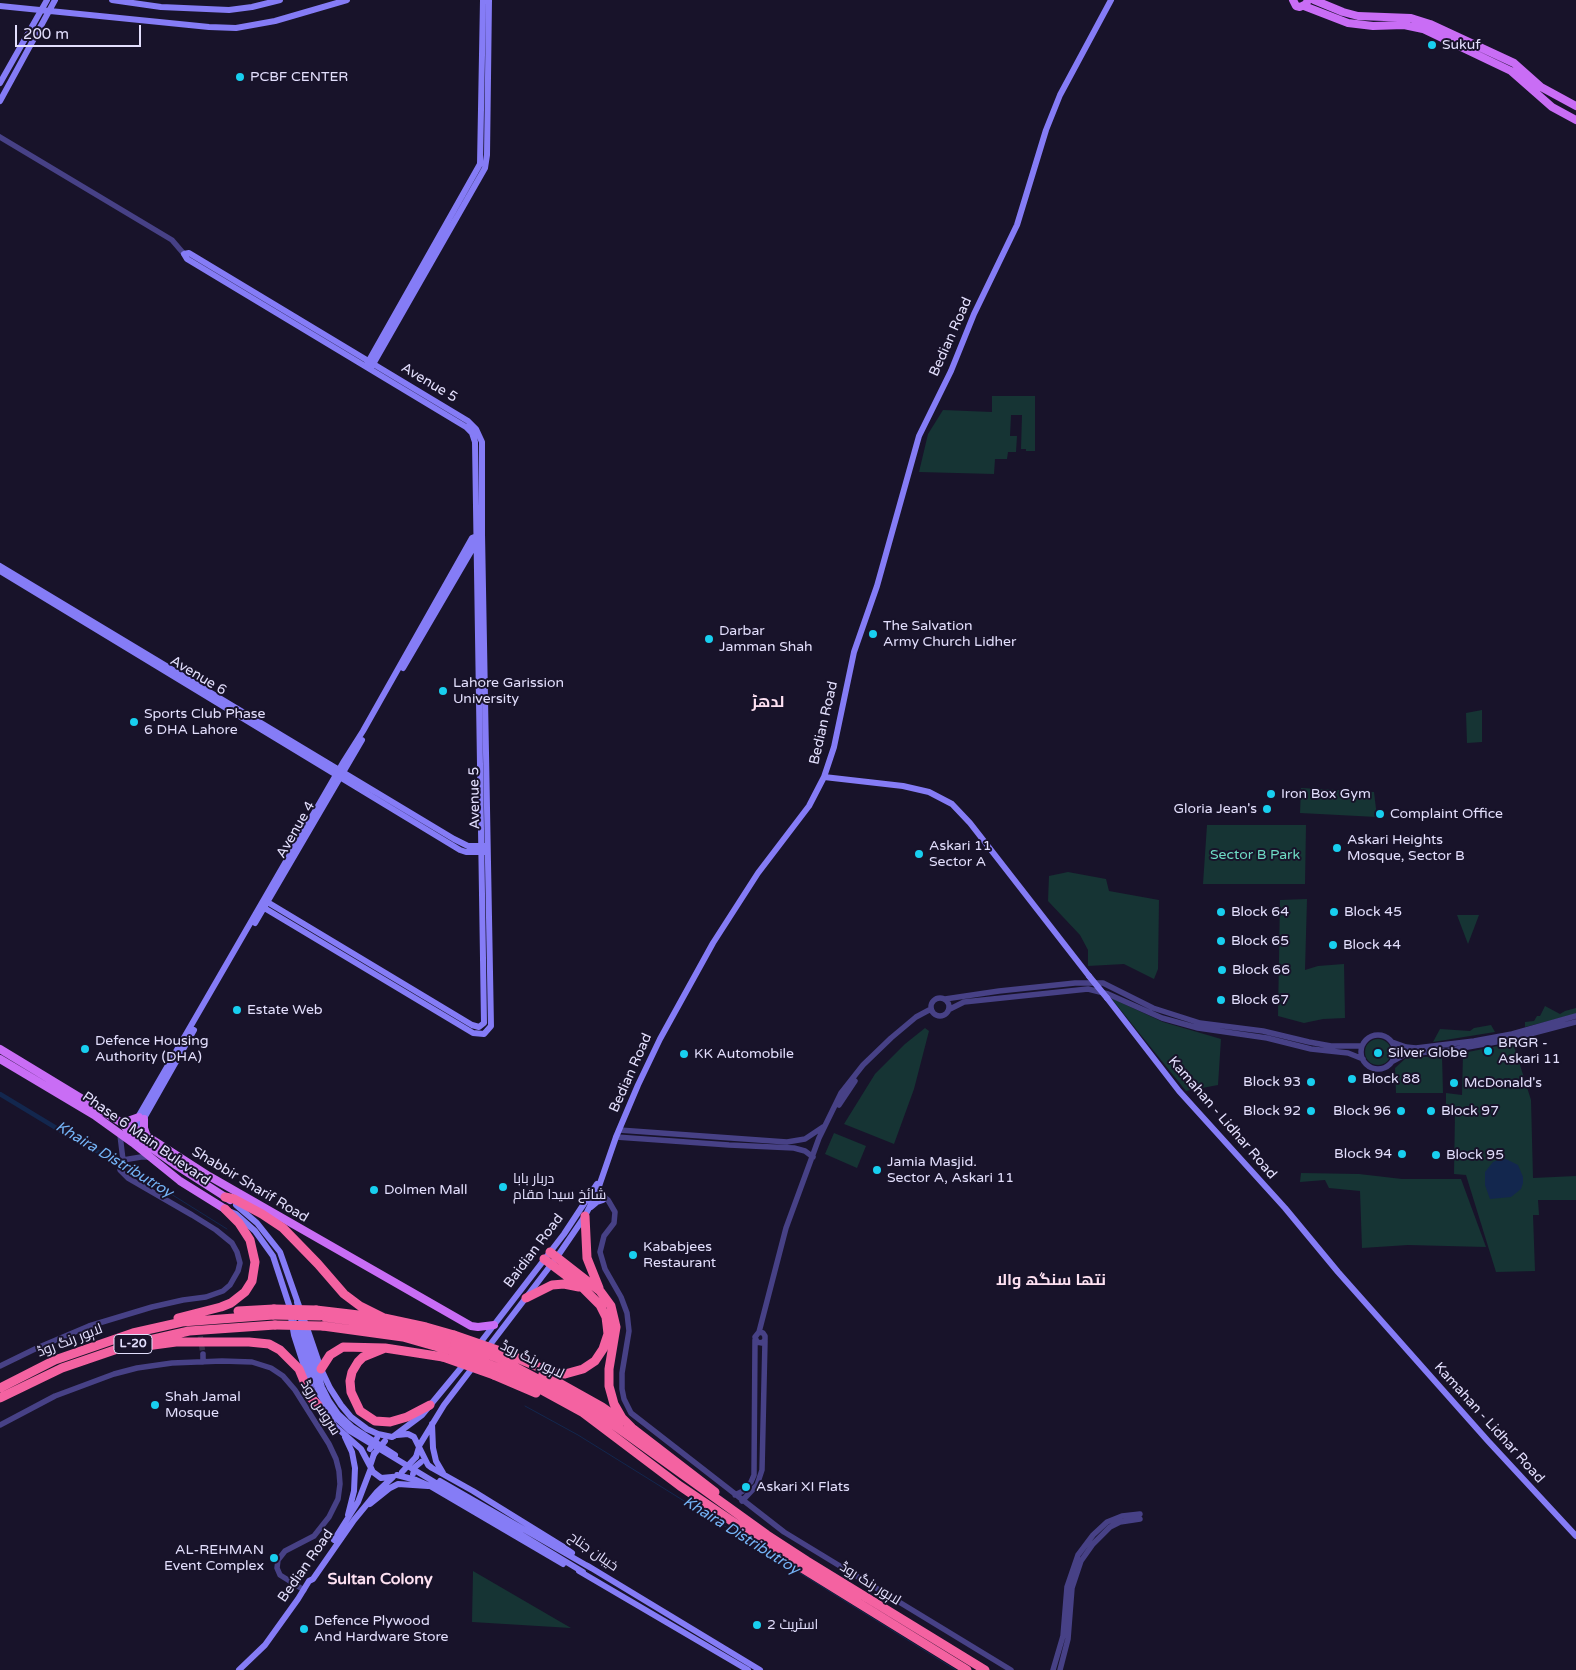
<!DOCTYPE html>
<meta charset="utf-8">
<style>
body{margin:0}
#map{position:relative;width:1576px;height:1670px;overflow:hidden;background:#18132a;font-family:"Varela Round",sans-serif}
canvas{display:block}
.scale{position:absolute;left:15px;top:25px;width:126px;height:22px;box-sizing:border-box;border:2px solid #e3dffd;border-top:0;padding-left:6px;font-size:15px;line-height:18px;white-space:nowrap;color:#e3dffd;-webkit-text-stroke:4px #18132a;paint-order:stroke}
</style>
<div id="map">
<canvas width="1576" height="1670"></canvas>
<div class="scale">200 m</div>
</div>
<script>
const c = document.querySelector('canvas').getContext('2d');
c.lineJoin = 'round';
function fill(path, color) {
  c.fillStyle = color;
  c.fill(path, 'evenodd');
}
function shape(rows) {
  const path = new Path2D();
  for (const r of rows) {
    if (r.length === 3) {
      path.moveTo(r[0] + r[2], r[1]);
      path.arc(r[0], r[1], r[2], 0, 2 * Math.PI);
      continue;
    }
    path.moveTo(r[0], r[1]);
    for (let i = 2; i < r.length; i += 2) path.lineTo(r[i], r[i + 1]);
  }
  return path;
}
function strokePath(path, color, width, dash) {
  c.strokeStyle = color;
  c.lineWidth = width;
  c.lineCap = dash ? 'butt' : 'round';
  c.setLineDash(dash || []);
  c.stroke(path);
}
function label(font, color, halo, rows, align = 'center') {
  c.font = font + ' "Varela Round",Cairo,sans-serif';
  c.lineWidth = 4;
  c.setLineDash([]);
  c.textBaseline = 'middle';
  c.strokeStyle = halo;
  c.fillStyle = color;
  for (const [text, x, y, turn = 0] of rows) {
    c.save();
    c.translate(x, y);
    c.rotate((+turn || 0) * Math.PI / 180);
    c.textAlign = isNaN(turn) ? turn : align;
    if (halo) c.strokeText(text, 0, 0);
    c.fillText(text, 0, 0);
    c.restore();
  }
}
const green = shape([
 [992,396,1035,396,1035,451,1026,451,1026,449,1021,449,1022,415,1011,415,1010,436,1017,436,1016,452,1008,452,1007,459,995,459,994,474,919,472,928,434,943,410,992,412],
 [1482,710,1482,742,1467,743,1466,713],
 [1301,788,1374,792,1377,817,1300,813],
 [1207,825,1306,825,1305,884,1203,884],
 [1068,872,1106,879,1109,891,1159,900,1158,969,1154,979,1124,964,1088,966,1088,950,1080,935,1048,901,1049,876],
 [1307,899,1305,970,1318,966,1344,964,1345,1018,1323,1019,1304,1023,1278,1016,1280,900],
 [1457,915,1479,915,1468,944],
 [1111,998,1163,1022,1221,1039,1218,1085,1186,1091],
 [1545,1006,1560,1014,1565,1011,1576,1008,1576,1014,1525,1027,1525,1022,1534,1021,1537,1016,1540,1016],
 [1491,1025,1495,1032,1433,1042,1440,1029,1470,1031,1474,1028],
 [925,1028,929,1031,914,1089,894,1144,844,1124,875,1074,905,1044],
 [1378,1052,13],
 [1513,1043,1531,1100,1533,1178,1576,1176,1576,1200,1538,1200,1539,1215,1533,1215,1535,1271,1496,1272,1466,1175,1454,1174,1455,1112,1446,1112,1446,1093,1462,1095,1463,1053],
 [1442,1056,1443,1093,1396,1093,1395,1068,1406,1058],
 [834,1133,866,1146,857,1168,825,1154],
 [1301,1173,1359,1174,1402,1179,1461,1179,1486,1247,1408,1245,1362,1248,1360,1191,1329,1188,1325,1180,1300,1182],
 [473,1571,571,1628,472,1622]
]);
const water = shape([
 [1500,1159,1506,1159,1518,1165,1523,1177,1523,1183,1521,1189,1511,1197,1490,1199,1485,1185,1485,1172,1493,1162]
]);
const stream = shape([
 [123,1164,227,1229],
 [525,1406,578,1435,956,1670]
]);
const canal = shape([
 [0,1094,86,1146,120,1162]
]);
const tertiaryTunnel = shape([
 [199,1328,203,1354]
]);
const tertiary = shape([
 [0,137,172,240,184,254],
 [940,1007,9],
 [945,999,999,991,1075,983,1103,983,1153,1008,1200,1023,1263,1031,1309,1042,1331,1046,1362,1046],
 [950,1009,964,1002,1088,989,1108,994,1162,1018,1198,1028,1267,1038,1311,1049,1348,1053,1363,1059],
 [1378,1052,17],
 [1392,1042,1406,1047,1416,1048,1474,1041,1512,1034,1576,1016],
 [1393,1061,1406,1054,1451,1050,1507,1040,1576,1022],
 [839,1105,855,1081],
 [619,1130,787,1142,805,1139,823,1127],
 [120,1135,123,1160],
 [616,1137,729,1145,794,1148,805,1151,813,1157],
 [594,1192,601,1194,608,1200,615,1212,614,1223,604,1236,600,1252,605,1269,621,1297,627,1313,629,1331,622,1373,622,1389,624,1399,631,1413,784,1532,1011,1670],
 [759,1332,763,1333,765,1336,765,1340,762,1343,757,1342,755,1337,759,1332,786,1228,819,1138,841,1093,863,1065,891,1038,916,1017,931,1009],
 [203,1354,203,1362],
 [0,1366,37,1348,89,1326,152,1307,183,1300,206,1297,223,1291,230,1285,238,1271,240,1263,237,1252,232,1243,216,1230,192,1215,128,1178,120,1170,120,1168,123,1160,141,1157,150,1157],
 [0,1425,55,1396,114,1374,137,1368,172,1363,222,1361,252,1362,271,1368,283,1376,295,1390,329,1444,336,1459,339,1471,340,1484,338,1499,329,1517,314,1536,285,1551,278,1560,277,1568,280,1575,304,1590],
 [735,1495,743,1491,751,1482,754,1475,755,1340],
 [742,1501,757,1485,762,1470,765,1341],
 [1053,1670,1063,1636,1067,1587,1078,1555,1093,1535,1107,1522,1122,1516,1140,1514],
 [1060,1670,1068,1639,1072,1588,1081,1561,1093,1544,1110,1527,1120,1522,1140,1519]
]);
const secondary = shape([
 [112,0,161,7,229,10,252,7,280,0],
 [0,6,209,27,236,28,275,21,347,0],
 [0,83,47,0],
 [0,101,55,0],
 [184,254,189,253,468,421,476,429,482,442,482,534,491,1026,484,1034,473,1033,261,906],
 [184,254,187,259,466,427,472,433,475,442,484,1023,479,1027,472,1025,264,900],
 [367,364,480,164,483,0],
 [372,366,485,168,487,155,489,0],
 [0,566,454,839,468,846,486,846],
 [0,571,460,850,466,852,486,852],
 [403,668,476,543],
 [824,777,903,786,929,792,952,804,970,823,1089,976],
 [255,923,362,740],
 [1107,998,1179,1091,1285,1208,1338,1272,1488,1441,1576,1536],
 [130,1131,344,761,363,731,472,538,479,535],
 [135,1134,194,1030],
 [236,1205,257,1223,280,1252,299,1306],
 [591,1207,597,1202,603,1200],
 [231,1212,236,1214,255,1231,273,1256,291,1311],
 [297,1302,304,1332,322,1387,329,1401,338,1414,352,1427,395,1455],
 [290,1312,294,1335,312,1391],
 [305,1322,321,1369,330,1388,341,1405,351,1417,367,1429,378,1434,392,1437],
 [295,1323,320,1395,332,1414,350,1431,583,1572],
 [477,1347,564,1234,597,1184],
 [317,1402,335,1426,361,1449,370,1466],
 [432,1424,433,1448,436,1461,443,1473],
 [397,1435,408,1434,414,1437,419,1447,416,1457],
 [394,1436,422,1415,465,1363],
 [345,1437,352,1452,355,1468,354,1491,348,1515],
 [419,1446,444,1405,557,1257,585,1216,597,1192,616,1137,638,1085,660,1039,713,943,758,873,809,806,824,777,834,747,854,652,877,586,919,436,951,371,974,314,1017,225,1046,130,1060,95,1111,0],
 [419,1447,428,1465,432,1468,473,1491,562,1546,572,1553],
 [374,1454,370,1466,373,1472,381,1478,392,1477],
 [397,1475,416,1480,430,1486,563,1564],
 [440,1481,591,1568],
 [370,1504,390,1488,398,1484,428,1486],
 [334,1540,358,1502,371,1468],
 [588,1566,760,1670],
 [579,1571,748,1670],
 [239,1670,265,1645,298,1599,309,1581,313,1579,354,1520,377,1492,393,1477]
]);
const primary = shape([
 [1293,0,1296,6,1300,7,1306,4,1308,0],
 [1314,0,1343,12,1358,16,1411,18,1430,24,1514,63,1541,87,1576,106],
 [1304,6,1348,23,1373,26,1404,25,1423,29,1511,71,1552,107,1576,120],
 [0,1049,122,1123,133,1127,209,1176,471,1326,478,1327,494,1325],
 [0,1059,94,1115,133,1143,180,1181,225,1209],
 [144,1119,144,1128,147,1137],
 [122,1123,139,1117],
 [123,1124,129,1132,177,1166,230,1200]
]);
const motorway = shape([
 [225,1197,234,1199,262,1214,283,1228,318,1264,344,1294,360,1306,384,1318],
 [585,1216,587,1258,599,1288],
 [550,1252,600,1291,611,1306,616,1327,609,1369,609,1386,614,1404,622,1418,632,1428,715,1492],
 [526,1298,552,1285,564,1284,579,1287],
 [316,1310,384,1318,426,1327,454,1335],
 [238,1311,274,1309],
 [325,1317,382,1325,455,1343],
 [178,1318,221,1307,231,1303,245,1292,252,1281,255,1262,250,1240,239,1223,225,1209],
 [323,1326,403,1337,452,1351],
 [146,1346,176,1342,249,1342,269,1344,280,1350,299,1369,311,1398,318,1405],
 [385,1348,363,1357,358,1362,352,1372,350,1381,351,1392,360,1411,375,1421,390,1422,407,1417,430,1405],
 [503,1352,550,1372,565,1374,583,1369,595,1361,603,1349,608,1334,607,1325,606,1317,600,1305,584,1289,544,1259],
 [498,1358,585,1404,767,1535,807,1561,985,1670],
 [496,1367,529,1383,582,1412,680,1486,739,1526,797,1565,967,1670],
 [321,1369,330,1355,343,1347,385,1348,443,1357],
 [543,1374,602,1407,622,1421],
 [494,1375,536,1393],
 [0,1388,55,1360,133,1333,182,1322,273,1315],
 [0,1398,62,1368,132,1344,189,1331,275,1325]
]);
const secondaryBridge = shape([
 [1089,976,1107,998],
 [370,1449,377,1438],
 [374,1454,385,1441],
 [402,1472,416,1457],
 [413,1474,415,1467,421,1462]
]);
const motorwayBridge = shape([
 [274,1309,316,1310],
 [273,1315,320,1316],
 [275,1325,323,1326],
 [454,1335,503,1352],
 [455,1343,498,1358],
 [452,1351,496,1367],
 [443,1357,494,1375]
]);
const markers = [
 [1432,45,5,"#18cfef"],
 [240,77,5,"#18cfef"],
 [873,634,5,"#18cfef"],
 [709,639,5,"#18cfef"],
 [443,691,5,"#18cfef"],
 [134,722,5,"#18cfef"],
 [1271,794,5,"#18cfef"],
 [1267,809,5,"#18cfef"],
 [1380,814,5,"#18cfef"],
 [1337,848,5,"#18cfef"],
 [919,854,5,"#18cfef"],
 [1221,912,5,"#18cfef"],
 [1334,912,5,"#18cfef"],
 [1221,941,5,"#18cfef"],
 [1333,945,5,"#18cfef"],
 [1222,970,5,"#18cfef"],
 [1221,1000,5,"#18cfef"],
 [237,1010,5,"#18cfef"],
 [85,1049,5,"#18cfef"],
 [1488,1051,5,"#18cfef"],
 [1378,1053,5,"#18cfef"],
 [684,1054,5,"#18cfef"],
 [1352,1079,5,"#18cfef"],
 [1311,1082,5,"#18cfef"],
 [1454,1083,5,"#18cfef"],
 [1311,1111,5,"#18cfef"],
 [1401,1111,5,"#18cfef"],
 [1431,1111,5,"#18cfef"],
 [1402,1154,5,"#18cfef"],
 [1436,1155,5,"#18cfef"],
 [877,1170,5,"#18cfef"],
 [503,1187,5,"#18cfef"],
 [374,1190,5,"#18cfef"],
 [633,1255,5,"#18cfef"],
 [155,1405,5,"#18cfef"],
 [746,1487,5,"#18cfef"],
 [274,1558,5,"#18cfef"],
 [757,1625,5,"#18cfef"],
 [304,1629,5,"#18cfef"]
];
const shields = [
 [133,1344,38]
];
const shieldNames = [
 ["L-20",133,1344]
];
const poiNames = [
 ["Sukuf",1442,45],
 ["PCBF CENTER",250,77],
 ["The Salvation",883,626],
 ["Army Church Lidher",883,642],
 ["Darbar",719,631],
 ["Jamman Shah",719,647],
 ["Lahore Garission",453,683],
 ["University",453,699],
 ["Sports Club Phase",144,714],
 ["6 DHA Lahore",144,730],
 ["Iron Box Gym",1281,794],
 ["Gloria Jean's",1257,809,"right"],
 ["Complaint Office",1390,814],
 ["Askari Heights",1347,840],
 ["Mosque, Sector B",1347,856],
 ["Askari 11",929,846],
 ["Sector A",929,862],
 ["Block 64",1231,912],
 ["Block 45",1344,912],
 ["Block 65",1231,941],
 ["Block 44",1343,945],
 ["Block 66",1232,970],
 ["Block 67",1231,1000],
 ["Estate Web",247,1010],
 ["Defence Housing",95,1041],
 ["Authority (DHA)",95,1057],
 ["BRGR -",1498,1043],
 ["Askari 11",1498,1059],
 ["Silver Globe",1388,1053],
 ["KK Automobile",694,1054],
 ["Block 88",1362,1079],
 ["Block 93",1301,1082,"right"],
 ["McDonald's",1464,1083],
 ["Block 92",1301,1111,"right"],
 ["Block 96",1391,1111,"right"],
 ["Block 97",1441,1111],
 ["Block 94",1392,1154,"right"],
 ["Block 95",1446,1155],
 ["Jamia Masjid.",887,1162],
 ["Sector A, Askari 11",887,1178],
 ["دربار بابا",513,1179],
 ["شائخ سیدا مقام",513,1195],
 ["Dolmen Mall",384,1190],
 ["Kababjees",643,1247],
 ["Restaurant",643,1263],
 ["Shah Jamal",165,1397],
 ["Mosque",165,1413],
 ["Askari XI Flats",756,1487],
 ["AL-REHMAN",264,1550,"right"],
 ["Event Complex",264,1566,"right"],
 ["Defence Plywood",314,1621],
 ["And Hardware Store",314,1637],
 ["اسٹریٹ 2",767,1625]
];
const streetNames = [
 ["Bedian Road",951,337,-66],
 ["Avenue 5",429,383,31],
 ["Avenue 6",198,676,31],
 ["Bedian Road",824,723,-77],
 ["Avenue 5",475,798,-91],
 ["Avenue 4",296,830,-60],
 ["Bedian Road",631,1073,-66],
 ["Kamahan - Lidhar Road",1222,1118,49],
 ["Phase 6 Main Bulevard",146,1139,35],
 ["Shabbir Sharif Road",250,1185,31],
 ["Baidian Road",534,1251,-53],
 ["لاہور رنگ روڈ",70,1341,-21],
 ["لاہور رنگ روڈ",532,1360,26],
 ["سروس روڈ",320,1408,58],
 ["Kamahan - Lidhar Road",1489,1423,48],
 ["خیبان جناح",593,1552,35],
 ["Bedian Road",306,1566,-55],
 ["لاہور رنگ روڈ",870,1584,32]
];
const parkNames = [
 ["Sector B Park",1255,855]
];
const waterNames = [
 ["Khaira Distributroy",114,1160,31],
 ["Khaira Distributroy",741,1536,32]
];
const quarterNames = [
 ["لدھڑ",768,703],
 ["نتھا سنگھ والا",1051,1281],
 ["Sultan Colony",380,1580]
];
fill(green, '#163434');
fill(water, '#13274e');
strokePath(stream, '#13274e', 1);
strokePath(canal, '#13274e', 4.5);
strokePath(tertiaryTunnel, '#36324a', 5.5, [5.5, 3]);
strokePath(tertiary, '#474186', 5.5);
strokePath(secondary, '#857cf6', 6);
strokePath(primary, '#c96df5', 8);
strokePath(motorway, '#f462a1', 9);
strokePath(secondaryBridge, '#857cf6', 6);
strokePath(motorwayBridge, '#f462a1', 9);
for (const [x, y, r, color] of markers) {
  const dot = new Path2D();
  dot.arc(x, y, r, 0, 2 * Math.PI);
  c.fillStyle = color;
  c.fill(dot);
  strokePath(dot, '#18132a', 2);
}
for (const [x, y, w] of shields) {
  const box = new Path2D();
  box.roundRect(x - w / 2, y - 9.5, w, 19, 4);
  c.fillStyle = '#18132a';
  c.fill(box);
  strokePath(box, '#e3dffd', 1);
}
label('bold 12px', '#e3dffd', null, shieldNames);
label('14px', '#e3dffd', '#18132a', poiNames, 'left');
label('14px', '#e3dffd', '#18132a', streetNames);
label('14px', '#6edac4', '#18132a', parkNames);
label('italic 15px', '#74b3f6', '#18132a', waterNames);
label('bold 16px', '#fde0f1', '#18132a', quarterNames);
</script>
